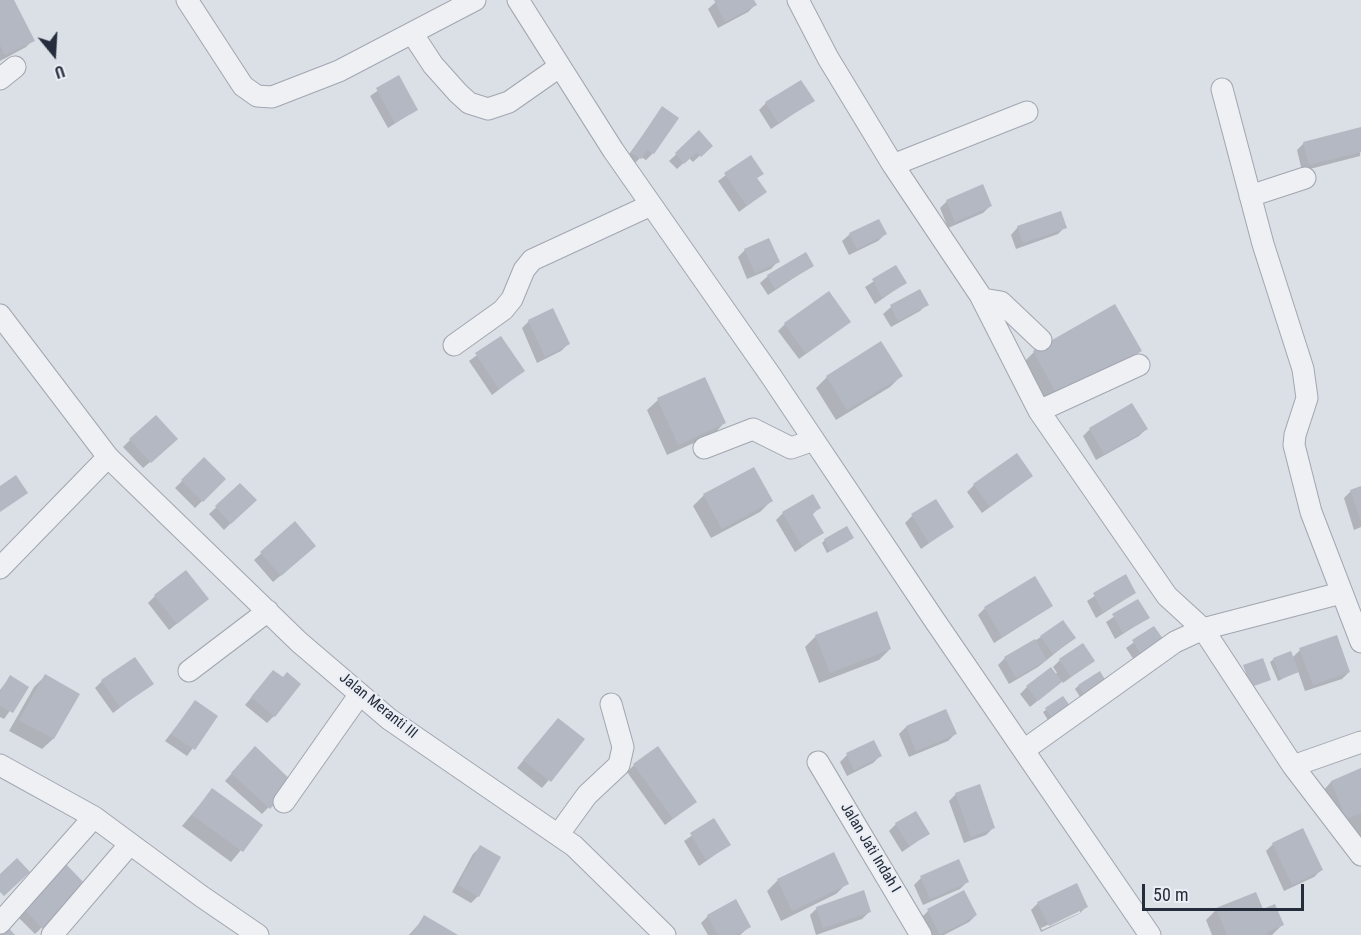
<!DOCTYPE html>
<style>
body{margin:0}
#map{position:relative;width:1361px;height:935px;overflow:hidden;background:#dbdfe6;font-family:"Roboto Condensed",sans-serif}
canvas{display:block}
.north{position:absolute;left:24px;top:24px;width:60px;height:60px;-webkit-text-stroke:4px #eaeef4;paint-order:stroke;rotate:162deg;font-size:16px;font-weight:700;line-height:24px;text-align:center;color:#252d3c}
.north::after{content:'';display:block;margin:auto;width:21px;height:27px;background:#252d3c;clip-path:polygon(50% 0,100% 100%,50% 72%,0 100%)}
.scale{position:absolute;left:1142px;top:884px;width:162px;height:27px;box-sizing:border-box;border:3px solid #252d3c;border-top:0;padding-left:8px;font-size:18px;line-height:21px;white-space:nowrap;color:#252d3c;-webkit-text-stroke:4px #eaeef4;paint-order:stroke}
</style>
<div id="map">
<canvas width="1361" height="935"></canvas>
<div class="north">U</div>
<div class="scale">50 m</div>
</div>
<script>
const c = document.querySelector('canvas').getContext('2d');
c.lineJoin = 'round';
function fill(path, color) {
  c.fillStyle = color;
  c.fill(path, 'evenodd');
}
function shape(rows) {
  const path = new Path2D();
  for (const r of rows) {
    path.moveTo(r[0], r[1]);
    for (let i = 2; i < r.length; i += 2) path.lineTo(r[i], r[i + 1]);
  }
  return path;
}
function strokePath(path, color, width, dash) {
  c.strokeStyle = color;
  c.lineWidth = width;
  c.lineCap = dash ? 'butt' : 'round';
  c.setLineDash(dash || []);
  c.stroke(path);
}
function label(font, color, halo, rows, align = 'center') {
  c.font = font + ' "Roboto Condensed",sans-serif';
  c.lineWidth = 4.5;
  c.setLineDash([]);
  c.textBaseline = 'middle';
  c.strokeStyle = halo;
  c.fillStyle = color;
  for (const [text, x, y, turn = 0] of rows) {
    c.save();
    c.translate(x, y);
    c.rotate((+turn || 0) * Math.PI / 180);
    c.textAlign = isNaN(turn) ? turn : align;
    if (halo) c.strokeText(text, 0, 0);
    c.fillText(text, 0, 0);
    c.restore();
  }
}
const shadow = shape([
 [0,0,12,0,33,40,26,47,0,61],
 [718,0,752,0,755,5,748,12,718,28,708,9],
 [398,77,416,110,388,128,370,96],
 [813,101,771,129,759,110,766,103],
 [662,108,653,153,646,160,641,157,633,165,625,160],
 [1361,129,1360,156,1302,171,1297,150,1304,143],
 [699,133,711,145,693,162,689,158,677,169,669,161],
 [750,157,762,174,756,179,765,192,739,212,718,181],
 [947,201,990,206,983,213,948,228,940,208],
 [879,221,885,234,878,241,849,255,842,241,850,234],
 [1018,227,1065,227,1058,234,1016,249,1011,235],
 [745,250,778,261,771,269,747,279,738,257],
 [812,266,768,295,760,283,768,276],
 [896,267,905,283,875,304,865,287],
 [920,291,927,304,920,311,891,327,883,314,891,307],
 [1114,306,1140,351,1129,361,1048,407,1023,363,1034,352],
 [529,321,568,344,561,351,537,363,522,328],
 [849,322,799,359,778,331,785,324],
 [500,338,523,371,492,395,469,361],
 [901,376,890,387,836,420,816,388,827,377],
 [658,400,724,423,714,434,667,455,647,410],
 [1090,429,1146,429,1139,436,1096,460,1083,436],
 [130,440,169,446,143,468,123,447],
 [204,459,224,479,195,508,175,488],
 [1032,476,982,513,967,492,974,485],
 [240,485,254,500,224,530,209,514],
 [1361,488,1361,527,1354,530,1344,498,1351,491],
 [704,495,771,501,760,512,711,538,693,506],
 [819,508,811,516,822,533,795,552,776,520,783,513],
 [912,516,952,527,921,549,905,523],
 [294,523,307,553,273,582,254,560],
 [825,540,849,541,827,553,822,543],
 [1125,576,1135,593,1096,618,1087,601],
 [155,596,200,605,169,630,148,603],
 [1138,601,1148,618,1115,639,1106,622],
 [1052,606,994,643,978,615,985,608],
 [1154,628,1136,663,1126,648],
 [816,636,890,649,879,660,819,683,805,647],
 [1041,637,1074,638,1038,667,1009,684,998,665,1005,658],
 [1300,650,1349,672,1342,679,1305,691,1298,671,1278,681,1270,662,1274,659,1292,658],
 [1060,660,1093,661,1063,683,1062,681,1030,707,1020,694,1027,687,1057,673,1053,667],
 [273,672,274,716,267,723,245,705],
 [45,676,78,694,53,739,42,749,9,731,34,687],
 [10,677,27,687,4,719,0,717,0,690],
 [102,681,152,683,113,713,95,688],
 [1078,686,1105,691,1084,703,1075,689],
 [1063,698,1051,725,1043,712],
 [195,702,216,717,187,756,165,741],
 [551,727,583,740,542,788,517,768],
 [906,727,955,734,948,741,909,757,899,734],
 [248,755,292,783,262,814,225,781],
 [847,755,880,756,873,763,847,776,840,762],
 [634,765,695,802,665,825,627,772],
 [1361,770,1361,852,1321,793,1331,782],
 [212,790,261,826,231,862,182,826],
 [956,794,993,828,986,835,964,843,949,801],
 [714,820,729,845,699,866,684,841],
 [896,824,928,834,902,852,889,831],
 [1273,844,1321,870,1314,877,1284,891,1266,851],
 [480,847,478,896,471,903,452,892,473,854],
 [921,878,967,882,960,889,923,905,914,885],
 [778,880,847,883,836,894,781,921,767,891],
 [85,886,35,934,13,912],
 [964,892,976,915,969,922,944,935,929,935,921,918,928,911],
 [1038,903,1086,907,1079,914,1041,932,1031,910],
 [1080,910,1080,913,1042,930,1041,928],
 [817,908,869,912,862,919,816,935,810,915],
 [1217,909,1262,911,1282,925,1272,935,1212,935,1206,920],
 [708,916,749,927,740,935,708,935,701,923],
 [425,917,455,935,409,935]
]);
const building = shape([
 [0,0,14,0,35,41,5,55,0,45],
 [714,0,754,0,757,5,725,22],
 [399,75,418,110,395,123,376,88],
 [801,80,815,101,778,123,765,102],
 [662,106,679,118,654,154,647,150,641,159,631,153],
 [1361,127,1361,152,1309,165,1303,142],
 [699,130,713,146,701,157,697,152,684,164,675,153],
 [751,155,764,174,757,178,767,192,747,206,724,173],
 [983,184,992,206,955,222,946,200],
 [1061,211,1067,228,1023,243,1017,226],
 [879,219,887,234,857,249,849,233],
 [769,238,780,262,755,273,744,249],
 [806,252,814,266,775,289,767,275],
 [896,265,907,283,882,298,872,279],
 [920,289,929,305,898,321,890,305],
 [829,291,851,322,806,354,784,323],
 [1115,304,1142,351,1059,398,1033,351],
 [553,308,570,344,545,357,528,320],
 [501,336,525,371,499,389,475,353],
 [881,341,903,376,847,410,826,376],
 [705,377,726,423,678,445,657,398],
 [1132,403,1148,429,1104,454,1089,428],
 [156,415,178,439,151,463,129,439],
 [1017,453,1033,476,990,507,973,484],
 [204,457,226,479,203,502,181,480],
 [754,467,773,501,722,529,703,494],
 [16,475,28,493,0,512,0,486],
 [240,483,257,500,231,524,215,506],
 [1361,486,1361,521,1350,490],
 [813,494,821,508,812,513,824,533,802,546,782,512],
 [936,499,954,527,929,543,911,514],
 [295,521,316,546,281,576,260,552],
 [847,526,854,538,830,551,824,539],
 [186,570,209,599,177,624,154,595],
 [1126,574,1136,593,1103,612,1093,593],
 [1035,576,1053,606,1002,637,984,607],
 [1138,599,1150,618,1123,633,1112,614],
 [877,611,891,649,830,673,815,635],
 [1063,620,1076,638,1053,654,1040,636],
 [1154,626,1166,643,1143,658,1132,640],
 [1337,635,1350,672,1313,685,1299,648],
 [1035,639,1047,660,1016,678,1004,657],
 [1083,643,1095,661,1071,677,1059,659],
 [1291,651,1299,672,1281,679,1273,658],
 [135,657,154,684,120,707,101,680],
 [1263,658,1271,680,1251,687,1243,665],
 [1051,667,1062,682,1038,701,1026,686],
 [273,670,283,677,287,672,301,684,275,717,251,697],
 [1100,671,1110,688,1087,701,1078,685],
 [45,674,80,694,54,739,19,720],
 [10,675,29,687,13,713,0,706,0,692],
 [1063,696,1073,710,1055,723,1045,708],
 [195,700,218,716,195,750,171,734],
 [946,709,957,734,916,751,906,726],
 [558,718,585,739,551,782,523,760],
 [874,740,882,756,854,770,846,753],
 [255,746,294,783,270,809,231,773],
 [658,746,697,802,673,819,633,764],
 [1361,768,1361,813,1346,819,1331,781],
 [980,784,995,828,971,837,955,793],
 [212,788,263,825,243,852,192,815],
 [916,811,930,834,909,846,895,823],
 [714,818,731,845,706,860,690,833],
 [1303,828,1323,870,1292,885,1272,843],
 [480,845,501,857,479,897,458,885],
 [834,852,849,884,792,911,777,879],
 [17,858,30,872,4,896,0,892,0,874],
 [959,859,969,882,930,899,920,876],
 [64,862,87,886,43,929,19,904],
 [1077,883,1088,907,1049,926,1037,902],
 [864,890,871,912,823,928,816,907],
 [964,890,977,915,940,935,927,909],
 [1256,892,1263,909,1275,904,1284,925,1267,932,1269,935,1227,935,1216,908],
 [736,899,751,927,736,935,718,935,707,915],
 [424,915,458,935,412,935],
 [5,924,15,935,0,935,0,929]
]);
const street = shape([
 [187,0,243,86,257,96,272,97,339,71,475,0],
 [518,0,613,150,771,376,933,618,1150,935],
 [798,0,828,58,893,165,980,295,1039,411,1167,596,1203,629,1293,766,1361,742],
 [412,33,433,65,458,93,469,103,488,109,509,102,559,67],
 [0,79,15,67],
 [1222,89,1263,244,1303,369,1307,398,1295,435,1294,445,1311,512,1361,642],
 [893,165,1027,112],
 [1250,196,1305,178],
 [980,295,983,299,1001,302,1041,340],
 [0,315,108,457,299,642,389,719,574,846,665,935],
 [454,345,503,310,512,299,524,270,532,260,651,205],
 [1039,411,1139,365],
 [704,448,753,429,791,448,814,440],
 [0,568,108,457],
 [189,671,268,611],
 [1024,750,1175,642,1203,629,1341,593],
 [818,762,921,935],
 [0,765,94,817],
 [1293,766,1361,855],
 [284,802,360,694],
 [558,835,587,795,619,765,623,747,611,704],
 [0,923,94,817,201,896,258,935],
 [52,935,130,844]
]);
const streetNames = [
 ["Jalan Meranti III",378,706,39],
 ["Jalan Jati Indah I",870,848,59]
];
fill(shadow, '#0003');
fill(building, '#b3b8c3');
strokePath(street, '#a1a6b0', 23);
strokePath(street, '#eef0f4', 21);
label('15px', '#252d3c', '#eaeef4', streetNames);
</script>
